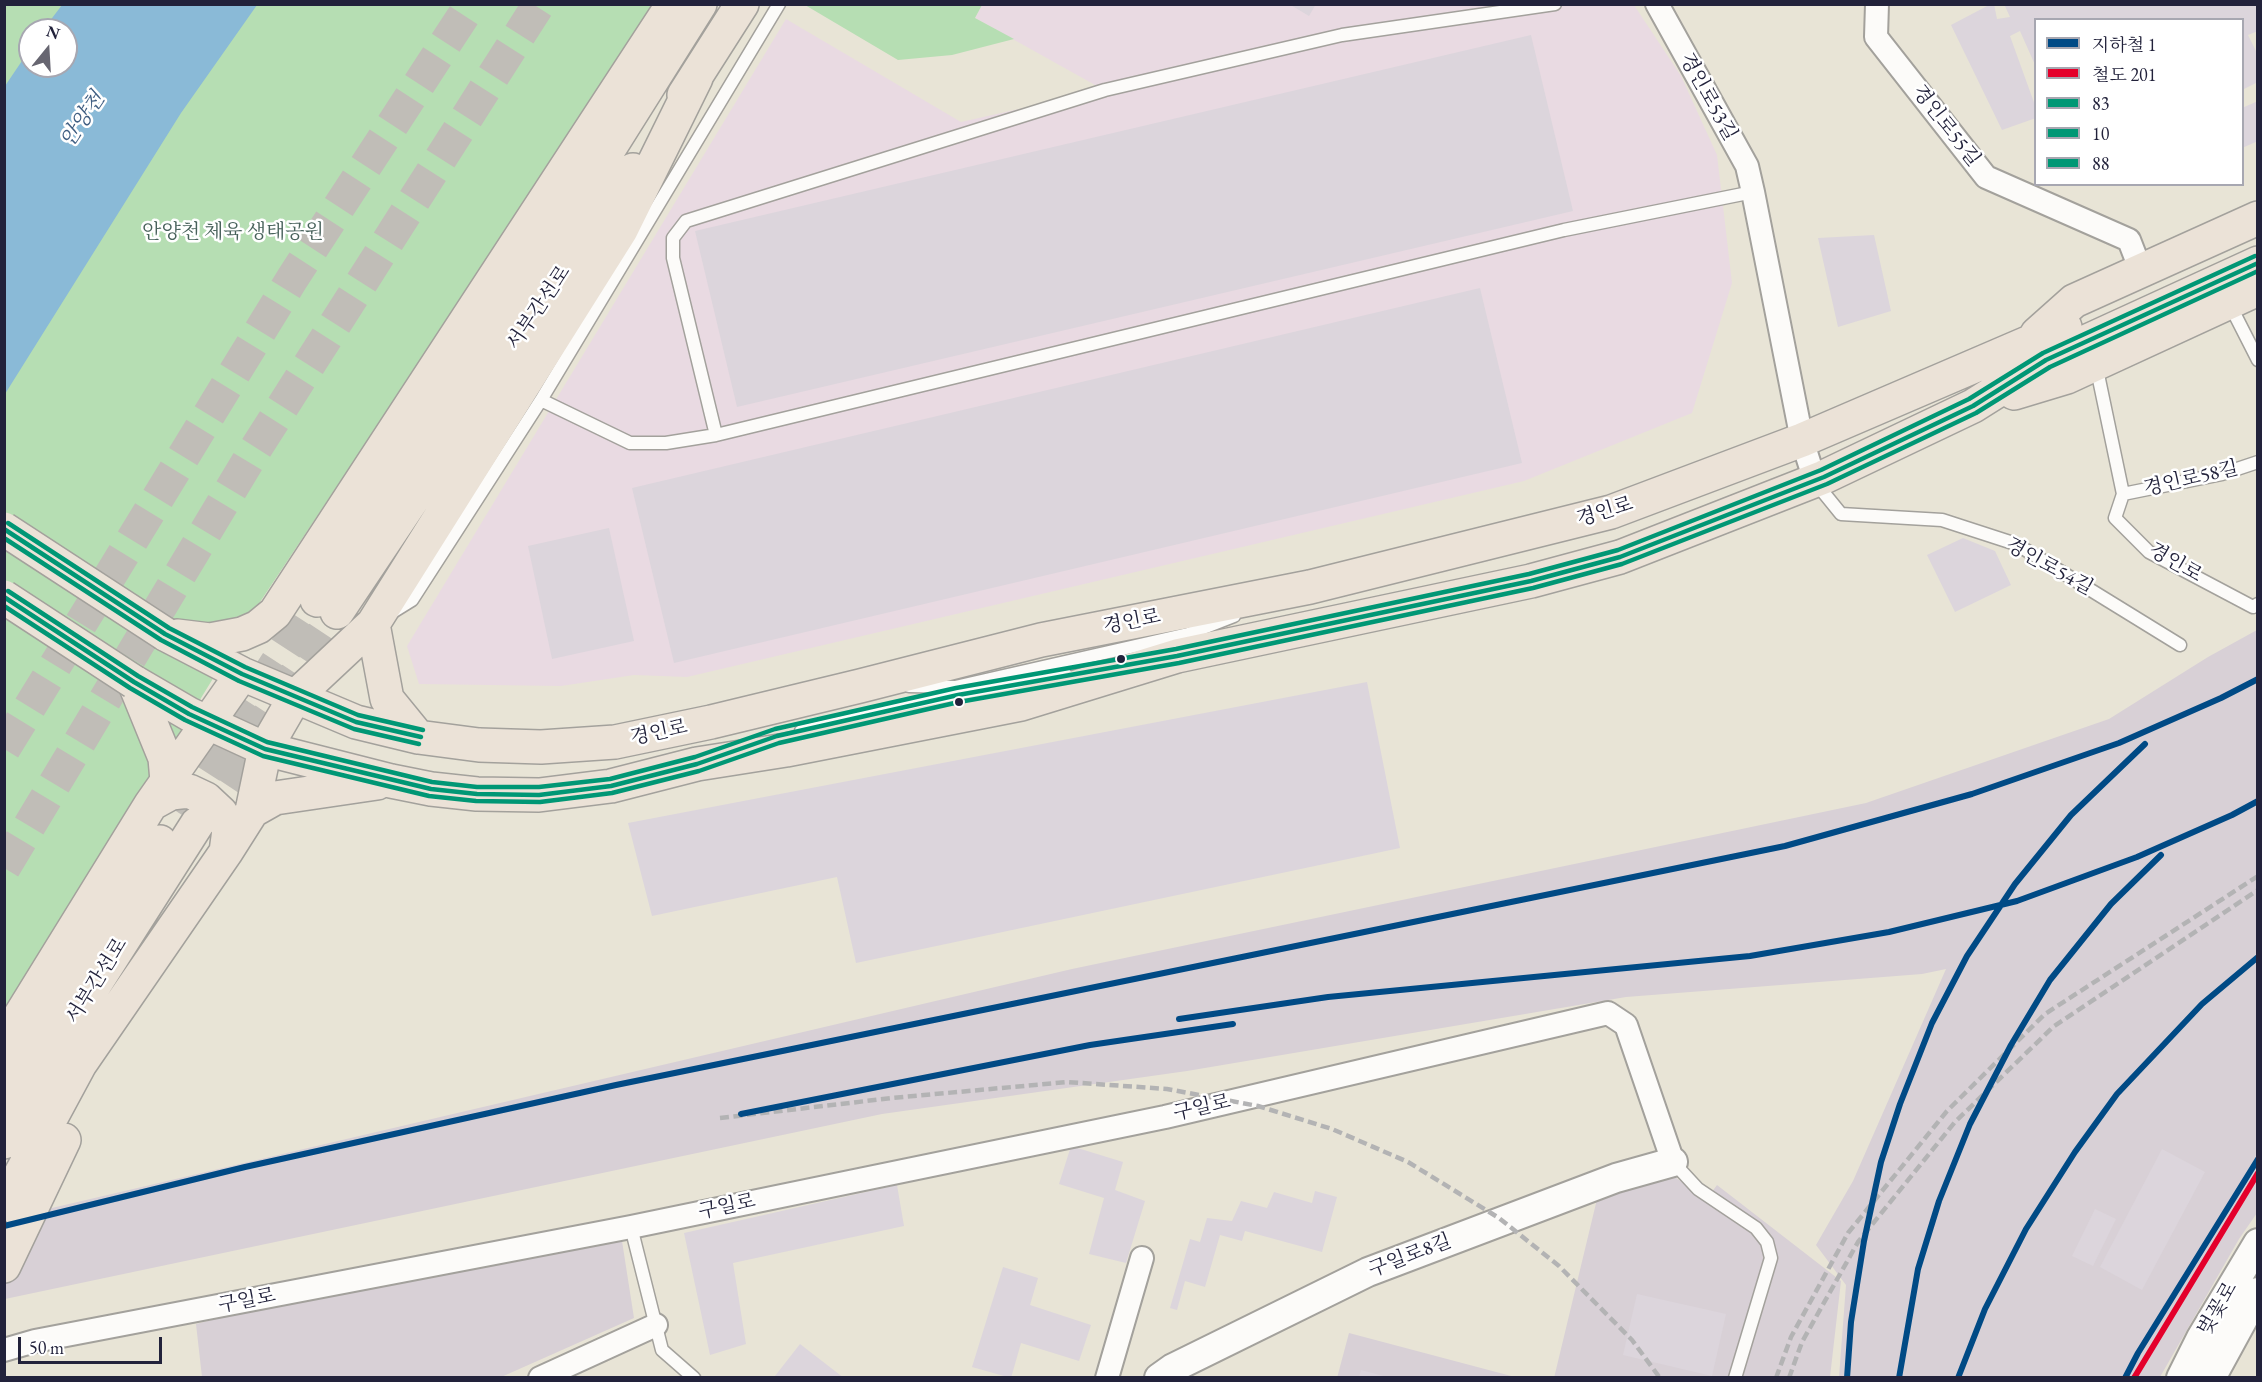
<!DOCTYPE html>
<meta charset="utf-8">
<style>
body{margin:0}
#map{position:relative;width:2262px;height:1382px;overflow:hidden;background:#e8e4d6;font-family:"EB Garamond","Noto Serif KR",serif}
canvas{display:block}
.frame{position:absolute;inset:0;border:6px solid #22223b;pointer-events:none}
.legend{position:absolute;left:2034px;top:18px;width:210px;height:168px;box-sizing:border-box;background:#fff;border:2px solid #a7a7b1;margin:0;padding:8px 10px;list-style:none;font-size:18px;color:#22223b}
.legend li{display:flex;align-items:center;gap:12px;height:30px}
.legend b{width:30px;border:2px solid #a7a7b1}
.north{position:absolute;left:18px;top:18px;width:60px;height:60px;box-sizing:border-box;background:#fff;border:2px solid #a7a7b1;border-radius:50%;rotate:18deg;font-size:16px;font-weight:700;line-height:24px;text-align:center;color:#22223b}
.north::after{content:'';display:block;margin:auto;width:21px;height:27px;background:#676671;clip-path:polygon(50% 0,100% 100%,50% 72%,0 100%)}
.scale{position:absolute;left:18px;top:1337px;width:144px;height:27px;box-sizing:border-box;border:3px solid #22223b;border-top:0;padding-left:8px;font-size:18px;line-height:21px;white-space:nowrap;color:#22223b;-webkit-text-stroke:4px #fff;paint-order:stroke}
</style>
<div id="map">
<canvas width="2262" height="1382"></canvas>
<div class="frame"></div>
<ul class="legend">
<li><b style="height:8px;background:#004a85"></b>지하철 1</li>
<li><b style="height:8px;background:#e4002b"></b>철도 201</li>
<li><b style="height:8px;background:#009775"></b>83</li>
<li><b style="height:8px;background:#009775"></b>10</li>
<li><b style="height:8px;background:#009775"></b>88</li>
</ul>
<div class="north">N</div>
<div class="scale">50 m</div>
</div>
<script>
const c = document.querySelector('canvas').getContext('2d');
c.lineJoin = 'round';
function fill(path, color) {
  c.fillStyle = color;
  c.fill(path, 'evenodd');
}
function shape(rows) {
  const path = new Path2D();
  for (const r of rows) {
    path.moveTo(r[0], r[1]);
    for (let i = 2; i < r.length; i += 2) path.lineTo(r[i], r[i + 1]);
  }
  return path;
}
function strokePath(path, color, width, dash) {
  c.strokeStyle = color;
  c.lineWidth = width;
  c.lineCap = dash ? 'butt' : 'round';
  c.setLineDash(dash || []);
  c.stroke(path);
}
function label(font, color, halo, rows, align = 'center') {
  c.font = font + ' "EB Garamond","Noto Serif KR",serif';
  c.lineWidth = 5;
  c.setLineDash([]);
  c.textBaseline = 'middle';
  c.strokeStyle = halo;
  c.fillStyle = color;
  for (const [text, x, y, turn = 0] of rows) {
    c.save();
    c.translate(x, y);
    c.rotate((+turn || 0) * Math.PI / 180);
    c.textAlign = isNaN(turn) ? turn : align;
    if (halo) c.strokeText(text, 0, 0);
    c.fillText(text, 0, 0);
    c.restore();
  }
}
const built = shape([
 [982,5,1634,5,1681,76,1717,155,1732,283,1692,413,1524,481,687,677,634,675,561,686,419,684,407,646,786,19,961,122,1104,90,975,18]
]);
const industrial = shape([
 [2257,630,2257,1213,2239,1239,2160,1377,1839,1377,1846,1285,1816,1245,1853,1181,1946,969,1922,974,1626,997,1187,1071,882,1114,5,1299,5,1219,1072,969,1866,803,2109,719,2208,657],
 [1675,1177,1706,1200,1717,1185,1841,1281,1830,1377,1554,1378,1598,1195],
 [622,1241,634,1318,499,1378,202,1377,196,1324,273,1304],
 [1349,1333,1515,1377,1337,1378]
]);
const green = shape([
 [5,5,657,5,260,602,5,1017],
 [30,30,66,30,66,66,30,66],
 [805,5,982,5,975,18,1014,39,952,55,898,60]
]);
const water = shape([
 [62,5,257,5,181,113,5,394,5,86,30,49,30,66,66,66,66,30,43,30]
]);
const building = shape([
 [1289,4,1316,4,1309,16],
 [1991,4,1994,4,1997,19,2010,17,2004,4,2258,4,2258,31,2248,35,2258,55,2258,82,2242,90,2242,20,2036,20,2036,67,2020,31,2010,36,2036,108,2036,118,2002,130,1951,25],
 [1531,35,1573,211,737,407,695,231],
 [2258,101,2258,141,2242,148,2242,108],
 [1874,235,1891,311,1838,327,1818,238],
 [1480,288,1522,463,674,663,632,488],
 [609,528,634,641,552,659,528,546],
 [1963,538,1995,551,2011,585,1955,612,1927,555],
 [1367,682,1400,848,856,963,837,877,652,916,628,823],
 [1071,1146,1123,1162,1115,1190,1145,1201,1126,1263,1089,1254,1104,1198,1059,1184],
 [2162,1149,2205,1172,2142,1290,2100,1267],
 [897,1185,904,1226,733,1263,746,1344,710,1355,684,1233],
 [1315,1191,1337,1197,1322,1252,1245,1231,1242,1241,1220,1235,1205,1287,1185,1281,1177,1310,1170,1308,1190,1239,1200,1242,1207,1218,1232,1221,1241,1201,1267,1208,1274,1192,1312,1203],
 [2095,1209,2116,1219,2093,1266,2072,1256],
 [1003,1267,1038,1278,1030,1305,1091,1325,1079,1361,1021,1343,1011,1378,972,1367],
 [1637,1294,1726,1314,1712,1376,1623,1355],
 [800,1344,844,1378,775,1376],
 [1361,1370,1387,1377,1387,1378,1359,1378]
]);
const primaryTunnel = shape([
 [179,813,317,600],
 [197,824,337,612]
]);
const trunkTunnel = shape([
 [4,749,292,279,471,4],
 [4,868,251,456,539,4]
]);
const service = shape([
 [2230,305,2258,360],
 [2096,365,2123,494,2115,518,2149,552,2253,607,2258,604],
 [541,400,630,443,666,443,716,435,1564,230,1753,192],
 [716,435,673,258,673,238,686,221,1105,90,1342,35,1555,4],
 [1815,482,1841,514,1942,520,2016,544,2180,645],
 [2123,494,2222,474,2258,462],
 [391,613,412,600,541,400,779,4],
 [909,686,955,687,1188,634,1234,616],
 [801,731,958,695,1066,675],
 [1673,1162,1698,1189,1756,1228,1767,1242,1771,1258,1735,1378],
 [631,1227,662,1350,694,1378]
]);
const minor = shape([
 [1657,4,1747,166,1753,192,1802,440,1815,481],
 [1877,4,1876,37,1986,177,2129,240,2141,271],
 [4,1350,35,1341,631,1227,1165,1117,1608,1013,1626,1025,1673,1162],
 [540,1378,656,1325],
 [1107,1378,1142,1258]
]);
const tertiary = shape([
 [1159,1378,1173,1368,1368,1272,1616,1178,1673,1162],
 [2181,1378,2201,1338,2258,1243],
 [2211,1378,2258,1292]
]);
const primary = shape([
 [684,95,742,4],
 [2037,334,2074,301,2258,218],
 [2014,393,2067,377,2258,289],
 [317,600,592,176,700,4],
 [337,612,633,170],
 [373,624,387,699,418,737],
 [165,634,242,674,356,722,418,737,479,745,541,747,615,742,711,722,860,686,1041,640,1310,587,1611,512,1802,440,2065,327],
 [177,636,210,640,242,634,258,627,275,613,673,4],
 [134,682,189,714,265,749,391,781,431,789,477,794,539,795,611,786,697,764,786,750,1021,704,1177,656,1531,581,1620,557,1824,477,1973,406,2046,360,2258,263],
 [134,682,165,758,167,781],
 [151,804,171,793,189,791,206,799,221,813,229,830,226,852],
 [252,811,275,798,377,783],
 [4,1042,151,804,242,674],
 [4,1089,47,1012,160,842],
 [4,1142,69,1025,197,824],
 [4,1205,80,1064,226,852,252,811,265,749,295,697,373,624,621,230,696,78],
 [4,1266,64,1140]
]);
const rail = shape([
 [720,1118,892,1098,1067,1082,1167,1089,1258,1106,1332,1129,1408,1162,1499,1218,1559,1266,1632,1340,1660,1378],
 [1776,1378,1791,1337,1848,1233,1947,1111,2045,1014,2258,876],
 [1789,1378,1802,1342,1858,1242,1955,1122,2053,1027,2258,890]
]);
const primaryBridge = shape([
 [4,529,165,634],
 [4,597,134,682]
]);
const bus1 = shape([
 [4,529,165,634,242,674,356,722,421,737],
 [4,597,134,682,189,714,265,749,431,789,477,794,539,795,611,786,697,764,777,736,958,695,1177,656,1531,581,1620,557,1824,477,1973,406,2046,360,2258,263]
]);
const bus2 = shape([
 [4,538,161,640,239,681,354,729,419,744],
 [4,606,130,688,185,720,263,756,429,796,476,801,540,802,612,793,699,771,779,743,959,702,1179,663,1533,588,1622,564,1827,484,1976,413,2050,367,2258,271]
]);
const bus3 = shape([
 [8,523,169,628,245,667,358,715,423,730],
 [8,591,138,676,192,707,267,742,432,782,477,787,539,787,610,779,695,757,775,729,956,688,1176,649,1529,574,1618,550,1821,470,1969,399,2043,353,2255,256]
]);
const rail1 = shape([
 [2134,1378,2258,1173]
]);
const metro1 = shape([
 [1179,1019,1328,997,1750,956,1889,932,2017,901,2137,857,2232,815,2258,801],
 [741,1114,1090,1045,1233,1024],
 [4,1226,245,1167,616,1085,1785,846,1972,794,2119,743,2221,698,2258,679],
 [1847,1378,1851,1322,1864,1241,1881,1162,1900,1104,1932,1023,1967,956,2015,884,2071,815,2145,744],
 [1899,1378,1918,1269,1939,1201,1970,1124,2011,1045,2050,980,2111,904,2161,855],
 [1958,1378,1985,1309,2026,1229,2075,1152,2117,1094,2202,1004,2258,957],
 [2125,1378,2138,1353,2258,1159]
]);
const markers = [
 [1121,659,5,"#22223b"],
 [959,702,5,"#22223b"]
];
const streetNames = [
 ["경인로53길",1708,97,61],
 ["경인로55길",1946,126,52],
 ["서부간선로",539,308,-56],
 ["경인로58길",2191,479,-13],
 ["경인로",1605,512,-17],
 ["경인로",2175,563,30],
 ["경인로54길",2049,567,29],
 ["경인로",1132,622,-11],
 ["경인로",659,733,-12],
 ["서부간선로",97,981,-58],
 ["구일로",1202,1108,-13],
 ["구일로",727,1207,-12],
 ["구일로8길",1410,1256,-21],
 ["구일로",247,1301,-11],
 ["벚꽃로",2218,1309,-60]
];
const parkNames = [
 ["안양천 체육 생태공원",233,233]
];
const waterNames = [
 ["안양천",83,120,-56]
];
fill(built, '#e9dae2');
fill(industrial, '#d8d0d6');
fill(green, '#b6deb3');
fill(water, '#8abad7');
fill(building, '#dcd5dc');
strokePath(primaryTunnel, '#c0bdb7', 33, [33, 16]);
strokePath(trunkTunnel, '#c0bdb7', 33, [33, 16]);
strokePath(service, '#a3a19c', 15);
strokePath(minor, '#a3a19c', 26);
strokePath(tertiary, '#a3a19c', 32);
strokePath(primary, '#a3a19c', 36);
strokePath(service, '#fcfbf9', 12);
strokePath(minor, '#fcfbf9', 22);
strokePath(tertiary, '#fcfbf9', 28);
strokePath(primary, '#ebe2d7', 33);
strokePath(rail, '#b3b3b4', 4.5, [9, 4.5]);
strokePath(primaryBridge, '#a3a19c', 36, []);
strokePath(primaryBridge, '#ebe2d7', 33);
strokePath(bus1, '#009775', 4.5);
strokePath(bus2, '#009775', 4.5);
strokePath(bus3, '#009775', 4.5);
strokePath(rail1, '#e4002b', 6);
strokePath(metro1, '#004a85', 6);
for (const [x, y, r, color] of markers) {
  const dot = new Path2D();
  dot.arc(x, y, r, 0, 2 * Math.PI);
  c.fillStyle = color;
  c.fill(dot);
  strokePath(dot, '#fff', 2);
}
label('20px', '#22223b', '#fff', streetNames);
label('20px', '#48625b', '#fff', parkNames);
label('italic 21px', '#3f5e82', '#fff', waterNames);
</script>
